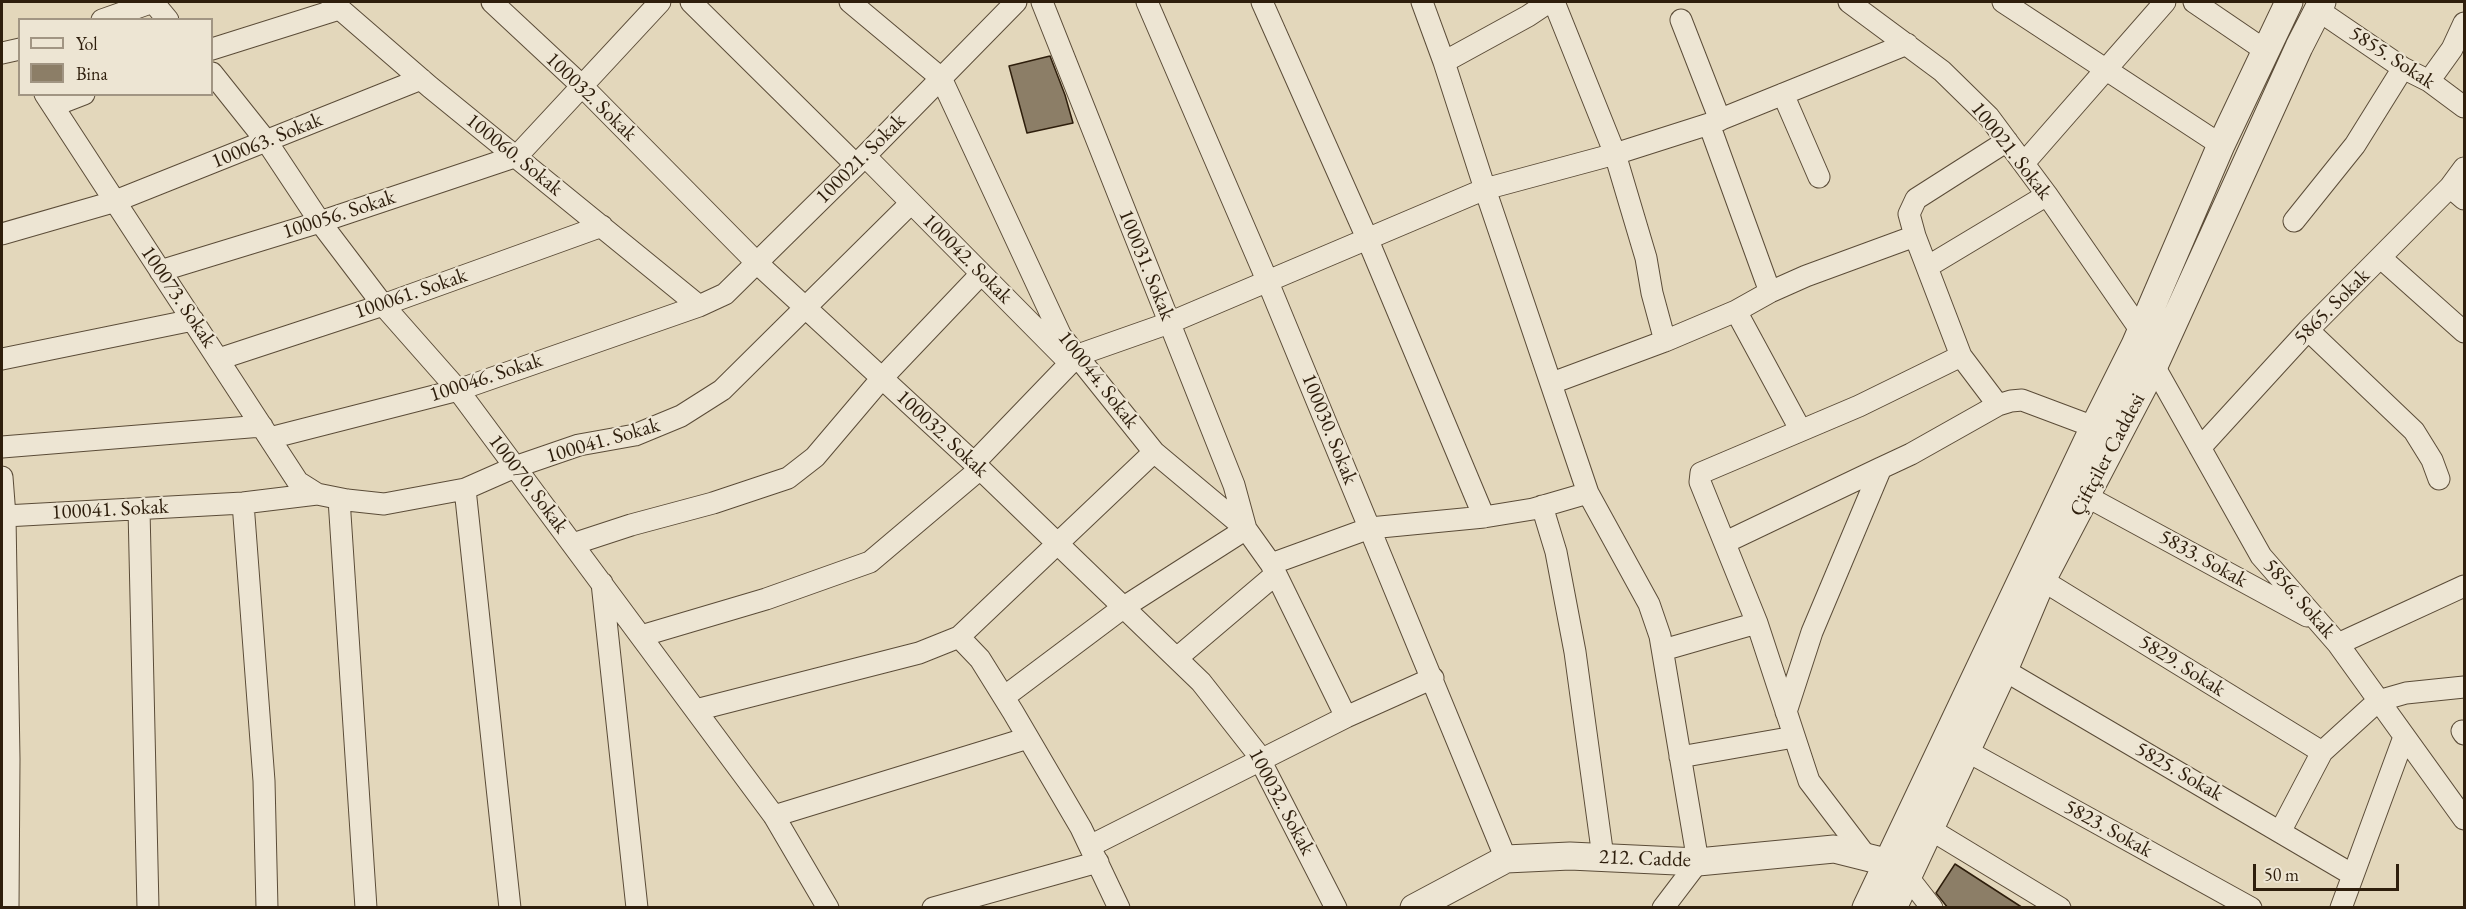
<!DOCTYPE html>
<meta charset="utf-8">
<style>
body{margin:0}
#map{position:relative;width:2466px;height:909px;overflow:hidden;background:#e3d7bb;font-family:"EB Garamond",serif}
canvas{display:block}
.frame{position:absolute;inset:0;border:3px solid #2e1e0c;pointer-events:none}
.legend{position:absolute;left:18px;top:18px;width:195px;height:78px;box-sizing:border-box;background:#ede5d3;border:2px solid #a19583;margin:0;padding:8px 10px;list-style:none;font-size:18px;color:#2e1e0c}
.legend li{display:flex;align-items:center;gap:12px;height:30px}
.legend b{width:30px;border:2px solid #a19583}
.scale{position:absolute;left:2253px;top:864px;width:146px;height:27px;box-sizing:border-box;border:3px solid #2e1e0c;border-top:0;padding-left:8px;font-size:18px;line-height:21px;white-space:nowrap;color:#2e1e0c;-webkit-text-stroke:4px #ede5d3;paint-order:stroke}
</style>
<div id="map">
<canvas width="2466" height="909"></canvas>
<div class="frame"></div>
<ul class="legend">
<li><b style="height:8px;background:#ede5d3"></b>Yol</li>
<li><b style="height:16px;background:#8c7e67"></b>Bina</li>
</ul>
<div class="scale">50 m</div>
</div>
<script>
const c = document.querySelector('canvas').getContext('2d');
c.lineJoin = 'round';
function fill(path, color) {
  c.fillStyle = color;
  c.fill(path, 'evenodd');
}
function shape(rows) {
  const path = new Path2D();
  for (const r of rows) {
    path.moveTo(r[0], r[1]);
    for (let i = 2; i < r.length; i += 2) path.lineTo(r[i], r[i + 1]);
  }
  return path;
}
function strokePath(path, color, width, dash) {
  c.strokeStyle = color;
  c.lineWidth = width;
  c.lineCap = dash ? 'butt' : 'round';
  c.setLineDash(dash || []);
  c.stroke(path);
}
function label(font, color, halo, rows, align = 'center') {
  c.font = font + ' "EB Garamond",serif';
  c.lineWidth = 4.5;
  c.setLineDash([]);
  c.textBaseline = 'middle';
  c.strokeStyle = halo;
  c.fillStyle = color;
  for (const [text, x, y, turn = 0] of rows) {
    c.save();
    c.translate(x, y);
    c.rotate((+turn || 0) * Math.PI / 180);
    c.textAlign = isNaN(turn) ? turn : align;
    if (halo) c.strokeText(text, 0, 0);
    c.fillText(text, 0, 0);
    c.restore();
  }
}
const building = shape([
 [1050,56,1065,95,1073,123,1027,133,1009,66,1050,56],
 [1955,864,2023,908,1948,908,1936,893,1955,864]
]);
const minor = shape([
 [153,2,168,20],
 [332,2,430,87,699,306],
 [492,2,581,85,757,263,974,463,1201,682,1256,752,1336,908],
 [691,2,856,165],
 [850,2,941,78,1061,336,1154,452,1246,529,1271,564,1346,717],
 [1147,2,1267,280,1506,859],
 [1262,2,1367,238,1484,517],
 [1422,2,1444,62,1485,189,1588,493,1649,604,1660,636,1698,862,1663,908],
 [1554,2,1615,154,1646,258,1652,293,1665,341],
 [1849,2,1942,71,1989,117,2047,195,2141,331],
 [2003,2,2221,145],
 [2194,2,2266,51],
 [2318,10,2403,68,2429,81,2464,107],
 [102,20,153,2],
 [1681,20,1720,120],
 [212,49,339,9],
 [2,53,20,49],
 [1444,62,1528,16,1549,2],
 [212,73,267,142,320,222,383,305,458,390,774,816,828,908],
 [2429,81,2452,49,2464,23],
 [45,94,298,482,317,494],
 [1783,94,1819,177],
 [53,106,84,94],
 [1709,124,1770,292],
 [2007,141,1916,199,1909,214,1915,236,1961,356,1998,405,2011,401,2022,400,2094,427],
 [865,156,1067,360],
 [2024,163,2165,2],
 [2450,187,2464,199],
 [2294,221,2355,145,2403,68],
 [2,234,113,202,421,79],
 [2381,258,2464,332],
 [1927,267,2047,195],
 [160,271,320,222,517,156,660,2],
 [1736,311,1800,429],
 [2308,330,2414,431,2432,460,2439,479],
 [2,359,193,320],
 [219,359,383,305,602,226],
 [2154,366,2261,556,2338,644,2464,819],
 [1552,383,1665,341,1736,311,1770,292,1806,276,1915,236],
 [270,438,458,390,699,306,725,294,856,165,1016,2],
 [2,447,262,426],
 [2200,448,2308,330,2450,187,2464,168],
 [974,463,1078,355,1169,323,1485,189,1615,154,1709,124,1907,44],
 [2,477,5,516,9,759,8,908],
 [465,489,510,908],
 [2086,496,2307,616],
 [339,499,366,908],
 [243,503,264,781,267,908],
 [1542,506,1556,552,1575,652,1603,857],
 [139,509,148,908],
 [5,516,243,503,317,494,347,500,384,504,465,489,515,467,579,445,635,435,681,416,722,390,911,203],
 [1726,542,1881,468],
 [573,544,631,525,713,503,788,478,815,457,882,378,981,274],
 [1271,564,1370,528,1484,517,1533,509,1588,493],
 [2042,580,2322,752],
 [602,583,637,908],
 [641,636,766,599,870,562,980,469],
 [959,637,980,659,1013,712,1081,828,1119,908],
 [2338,644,2464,586],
 [1663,650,1757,623],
 [1177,658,1276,574],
 [2004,670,2353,875],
 [1004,697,1124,607,1246,529,1234,485,1042,2],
 [696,710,919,653,959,637,1154,452],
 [1786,712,1812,632,1881,468,1911,454,1998,405],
 [2462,731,2464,734],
 [1965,750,2251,908],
 [1680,757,1794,737],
 [774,816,1028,738],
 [1928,828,2060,908],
 [2280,832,2322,752,2378,701,2406,693,2464,687],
 [1090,846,1346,717,1433,678],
 [1866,856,1809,781,1757,623,1700,482,1701,473,1859,406,1961,356],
 [1907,876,1932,908],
 [933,908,1098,862],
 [2341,908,2404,737]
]);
const tertiary = shape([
 [1414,908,1506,859,1570,856,1698,862,1834,849,1886,862,1899,871],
 [1866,908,2094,427,2135,345,2221,145,2289,2],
 [1893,908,2004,670,2042,580,2154,366,2299,47,2322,2]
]);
const streetNames = [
 ["5855. Sokak",2392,58,33],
 ["100032. Sokak",591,97,44],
 ["100063. Sokak",267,141,-22],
 ["100021. Sokak",2011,151,52],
 ["100060. Sokak",514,155,39],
 ["100021. Sokak",861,159,-45],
 ["100056. Sokak",339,215,-18],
 ["100042. Sokak",967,259,45],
 ["100031. Sokak",1146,265,68],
 ["100061. Sokak",411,294,-19],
 ["100073. Sokak",178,297,56],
 ["5865. Sokak",2332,307,-45],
 ["100046. Sokak",486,378,-18],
 ["100044. Sokak",1098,380,52],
 ["100030. Sokak",1329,429,68],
 ["100032. Sokak",942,434,43],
 ["100041. Sokak",603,441,-16],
 ["Çiftçiler Caddesi",2108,455,-62],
 ["100070. Sokak",528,484,53],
 ["100041. Sokak",110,510,-3],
 ["5833. Sokak",2203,559,29],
 ["5856. Sokak",2299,599,49],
 ["5829. Sokak",2182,666,32],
 ["5825. Sokak",2179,772,30],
 ["100032. Sokak",1281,802,62],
 ["5823. Sokak",2108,829,29],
 ["212. Cadde",1645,859,2]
];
fill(building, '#8c7e67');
strokePath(building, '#2e1e0c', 1.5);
strokePath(minor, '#5b4c38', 23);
strokePath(tertiary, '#5b4c38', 29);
strokePath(minor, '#ede5d3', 21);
strokePath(tertiary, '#ede5d3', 27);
label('21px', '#2e1e0c', '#ede5d3', streetNames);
</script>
